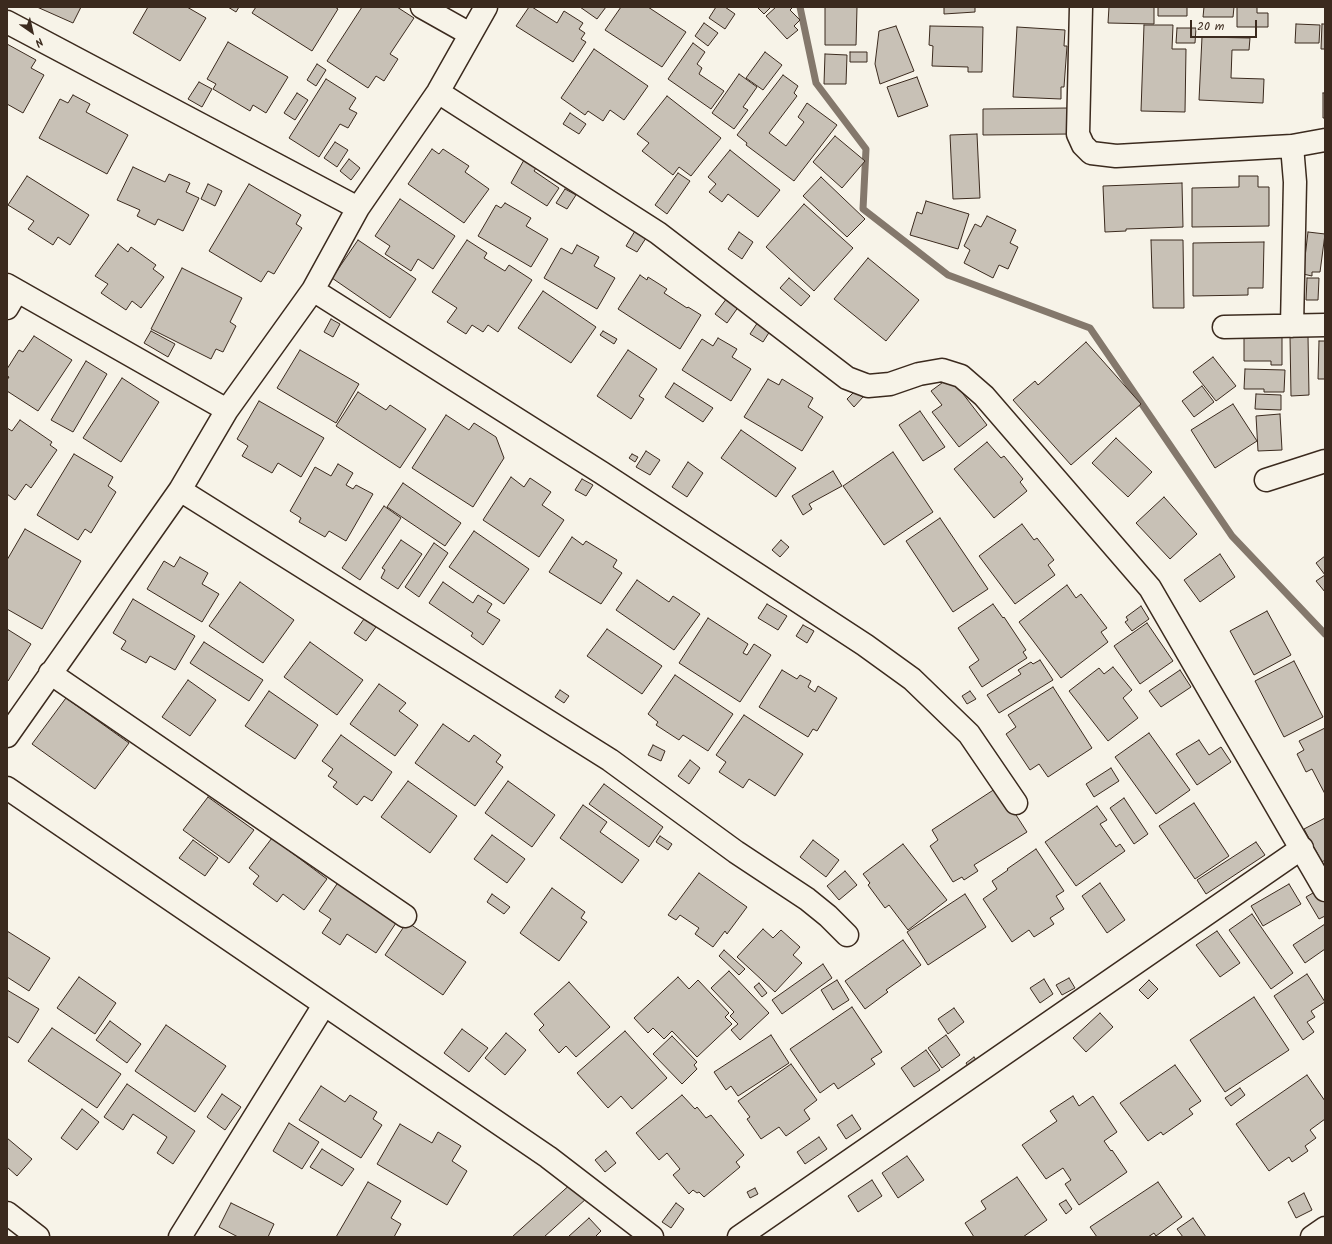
<!DOCTYPE html>
<style>
body{margin:0}
#map{position:relative;width:1332px;height:1244px;overflow:hidden;background:#f7f3e8;font-family:Kalam,sans-serif}
canvas{display:block}
.frame{position:absolute;inset:0;border:8px solid #3b2a1e;pointer-events:none}
.north{position:absolute;left:12px;top:12px;width:40px;height:40px;-webkit-text-stroke:3px #f7f3e8;paint-order:stroke;rotate:146deg;font-size:11px;font-weight:700;line-height:16px;text-align:center;color:#3b2a1e}
.north::after{content:'';display:block;margin:auto;width:14px;height:18px;background:#3b2a1e;clip-path:polygon(50% 0,100% 100%,50% 72%,0 100%)}
.scale{position:absolute;left:1190px;top:20px;width:67px;height:18px;box-sizing:border-box;border:2px solid #3b2a1e;border-top:0;padding-left:5px;font-size:12px;line-height:14px;white-space:nowrap;color:#3b2a1e;-webkit-text-stroke:3px #f7f3e8;paint-order:stroke}
</style>
<div id="map">
<canvas width="1332" height="1244"></canvas>
<div class="frame"></div>
<div class="north">N</div>
<div class="scale">20 m</div>
</div>
<script>
const c = document.querySelector('canvas').getContext('2d');
c.lineJoin = 'round';
function shape(rows) {
  const path = new Path2D();
  for (const r of rows) {
    path.moveTo(r[0], r[1]);
    for (let i = 2; i < r.length; i += 2) path.lineTo(r[i], r[i + 1]);
  }
  return path;
}
function strokePath(path, color, width, dash) {
  c.strokeStyle = color;
  c.lineWidth = width;
  c.lineCap = dash ? 'butt' : 'round';
  c.setLineDash(dash || []);
  c.stroke(path);
}
function fill(path, color) {
  c.fillStyle = color;
  c.fill(path, 'evenodd');
}
const stream = shape([
 [800,7,816,83,866,149,863,209,948,275,1090,328,1232,536,1325,634]
]);
const building = shape([
 [37,7,81,7,73,23,37,7],
 [148,7,187,7,206,18,180,61,133,33,148,7],
 [228,7,239,7,236,12,228,7],
 [256,7,335,7,338,9,312,51,252,13,256,7],
 [362,7,397,7,414,18,390,54,398,59,384,81,376,76,368,88,327,61,362,7],
 [529,7,532,7,557,23,564,11,583,23,579,29,585,33,581,39,586,42,573,62,516,26,529,7],
 [580,7,606,7,597,19,580,7],
 [621,7,648,7,686,32,662,67,605,30,621,7],
 [716,7,725,7,735,14,725,29,709,18,716,7],
 [757,7,771,7,764,14,757,7],
 [776,7,793,7,790,10,800,20,794,26,798,30,787,39,766,16,776,7],
 [825,7,857,7,856,45,825,45,825,7],
 [944,7,975,7,975,12,944,14,944,7],
 [1109,7,1154,7,1154,24,1108,23,1109,7],
 [1158,7,1187,7,1187,16,1158,16,1158,7],
 [1204,7,1234,7,1233,17,1203,17,1204,7],
 [1237,7,1257,7,1257,13,1268,13,1268,27,1237,27,1237,7],
 [704,23,718,33,708,46,695,36,704,23],
 [1296,24,1320,25,1319,43,1295,43,1296,24],
 [1322,24,1325,24,1325,49,1321,49,1322,24],
 [1144,25,1173,25,1172,49,1186,49,1185,112,1141,111,1144,25],
 [896,26,914,71,880,84,875,64,879,31,896,26],
 [930,26,983,27,982,72,968,72,968,67,932,66,933,46,929,45,930,26],
 [1017,27,1065,30,1064,46,1067,46,1064,87,1061,87,1061,99,1013,97,1017,27],
 [1177,28,1196,28,1195,43,1176,43,1177,28],
 [1202,37,1250,38,1249,50,1232,50,1231,78,1264,79,1263,103,1199,100,1202,37],
 [228,42,288,77,266,113,253,105,250,111,213,89,216,84,207,79,228,42],
 [693,43,705,52,697,64,702,68,699,74,724,91,711,109,668,79,693,43],
 [7,44,36,60,31,68,44,75,23,113,7,104,7,44],
 [594,49,648,86,624,120,610,110,603,121,588,111,585,115,561,98,594,49],
 [765,52,782,65,763,90,746,78,765,52],
 [850,52,867,52,867,62,850,62,850,52],
 [825,54,847,55,846,84,824,84,825,54],
 [317,64,326,70,316,86,307,80,317,64],
 [739,74,757,87,743,107,748,110,734,129,712,113,739,74],
 [783,75,798,86,794,93,797,96,769,133,786,146,804,122,798,117,807,103,837,125,794,181,746,145,747,143,737,135,783,75],
 [917,77,928,106,898,117,887,87,917,77],
 [326,79,356,98,349,109,357,113,348,128,340,124,319,157,289,138,326,79],
 [199,82,212,89,202,107,188,99,199,82],
 [297,93,308,100,295,120,284,113,297,93],
 [1323,93,1325,93,1325,118,1323,118,1323,93],
 [73,95,90,104,86,112,128,135,107,174,39,138,60,99,68,103,73,95],
 [667,96,721,138,691,176,679,167,673,175,642,151,649,143,637,134,667,96],
 [1069,108,1069,134,983,135,983,109,1069,108],
 [570,113,586,124,579,134,563,124,570,113],
 [977,134,980,198,953,199,950,135,977,134],
 [835,136,865,161,842,188,813,162,835,136],
 [335,142,348,150,337,167,324,158,335,142],
 [432,149,439,154,443,149,469,166,465,172,489,189,464,223,408,184,432,149],
 [730,150,780,190,758,217,728,194,722,202,709,192,716,184,708,177,730,150],
 [349,159,360,168,351,180,340,171,349,159],
 [524,160,536,168,534,171,559,188,547,206,511,183,524,160],
 [133,167,165,182,169,174,190,183,186,192,199,198,183,231,158,219,155,225,137,216,140,210,117,200,133,167],
 [678,173,690,181,667,214,655,205,678,173],
 [27,176,89,215,70,245,58,237,53,245,28,229,34,221,8,205,27,176],
 [1239,176,1258,176,1258,187,1269,187,1269,226,1192,227,1192,188,1239,187,1239,176],
 [821,177,865,219,847,237,803,196,821,177],
 [1182,183,1183,227,1126,229,1126,231,1105,232,1103,186,1182,183],
 [208,184,222,191,215,206,201,199,208,184],
 [249,184,301,215,296,224,302,228,274,274,268,271,261,282,209,251,249,184],
 [565,189,576,195,567,209,556,203,565,189],
 [400,199,455,236,433,269,418,259,411,271,385,254,390,246,375,236,400,199],
 [926,201,969,214,958,249,910,235,917,212,922,214,926,201],
 [505,203,531,218,526,226,548,239,531,267,478,236,496,205,501,208,505,203],
 [804,204,853,248,814,291,766,247,804,204],
 [987,216,1016,230,1010,243,1018,247,1008,269,999,265,993,278,964,263,970,250,964,246,975,224,981,227,987,216],
 [635,231,646,238,637,252,626,246,635,231],
 [739,232,753,242,742,259,728,249,739,232],
 [1308,232,1325,234,1320,272,1312,272,1312,276,1303,274,1308,232],
 [358,240,416,279,390,318,332,278,358,240],
 [467,240,487,253,484,258,505,271,509,265,532,280,498,332,488,325,483,332,472,325,466,334,447,322,457,308,432,292,467,240],
 [1151,240,1183,240,1184,308,1153,308,1151,240],
 [1264,242,1263,288,1248,288,1248,295,1193,296,1193,243,1264,242],
 [118,244,128,252,131,247,156,265,153,269,164,277,141,308,132,301,126,310,101,293,108,284,95,276,118,244],
 [577,245,599,257,594,266,615,278,597,309,544,278,561,248,572,254,577,245],
 [868,258,919,300,886,341,834,299,868,258],
 [182,268,242,298,230,322,236,326,223,352,216,349,211,359,151,329,182,268],
 [640,275,647,280,648,277,667,289,664,293,687,308,688,307,701,315,680,349,618,309,640,275],
 [789,278,810,296,801,306,780,288,789,278],
 [1307,278,1319,278,1318,300,1306,300,1307,278],
 [543,291,596,327,571,363,518,328,543,291],
 [727,298,739,306,727,323,715,314,727,298],
 [331,319,340,324,333,337,324,332,331,319],
 [758,322,770,331,763,342,750,334,758,322],
 [151,331,175,344,168,357,144,343,151,331],
 [603,331,617,339,614,344,600,335,603,331],
 [1282,333,1282,365,1271,365,1271,361,1244,361,1244,334,1282,333],
 [34,336,72,360,38,411,7,391,7,380,9,377,7,376,7,369,19,350,23,352,34,336],
 [1290,336,1308,336,1309,395,1291,396,1290,336],
 [718,338,737,349,732,357,751,369,731,401,682,370,702,339,713,346,718,338],
 [1319,341,1325,341,1325,379,1318,379,1319,341],
 [1086,342,1141,404,1071,465,1013,400,1035,381,1038,385,1086,342],
 [300,350,359,384,336,423,277,388,300,350],
 [628,350,657,369,639,396,644,399,631,419,597,396,628,350],
 [1213,357,1236,386,1216,401,1193,372,1213,357],
 [86,361,107,374,73,432,51,420,86,361],
 [1245,369,1285,370,1284,392,1264,392,1264,389,1244,389,1245,369],
 [950,377,987,425,959,447,932,412,942,405,931,391,950,377],
 [122,378,159,402,121,462,83,438,122,378],
 [768,379,779,385,782,379,813,398,808,407,823,417,802,451,744,417,768,379],
 [674,383,713,408,703,422,665,397,674,383],
 [1202,386,1214,402,1194,417,1182,401,1202,386],
 [856,390,863,397,854,407,847,399,856,390],
 [358,392,386,410,390,405,426,429,400,468,336,426,358,392],
 [1256,394,1281,395,1281,410,1255,409,1256,394],
 [259,401,324,438,301,477,278,463,272,473,242,456,248,446,237,439,259,401],
 [1233,404,1257,441,1215,468,1191,430,1233,404],
 [920,411,945,447,923,461,899,425,920,411],
 [1280,414,1282,450,1258,451,1256,416,1280,414],
 [446,415,469,430,474,423,496,437,504,458,473,507,412,468,446,415],
 [20,420,52,442,50,445,57,450,31,488,26,484,15,500,7,494,7,428,12,431,20,420],
 [741,430,796,468,776,497,721,458,741,430],
 [1116,438,1152,472,1128,497,1092,463,1116,438],
 [987,442,1001,458,1004,456,1023,479,1020,482,1027,491,994,518,954,469,987,442],
 [646,451,660,460,650,475,636,467,646,451],
 [893,452,933,512,884,545,843,486,893,452],
 [74,454,113,477,108,486,116,492,91,533,85,529,78,540,37,515,74,454],
 [632,454,638,457,635,462,629,458,632,454],
 [688,462,703,473,687,497,672,487,688,462],
 [338,464,353,473,346,485,353,489,356,485,373,494,346,541,329,531,325,537,299,522,301,518,290,511,315,467,331,476,338,464],
 [833,471,842,486,809,504,812,509,803,515,792,496,833,471],
 [511,477,524,487,530,478,551,492,542,505,564,520,539,557,483,520,511,477],
 [582,479,593,485,586,496,575,490,582,479],
 [403,483,461,523,445,546,387,507,403,483],
 [1164,497,1197,534,1170,559,1136,523,1164,497],
 [384,506,401,518,360,580,342,568,384,506],
 [940,518,988,589,953,612,906,541,940,518],
 [1022,524,1034,540,1037,538,1054,560,1048,565,1055,575,1015,604,979,556,1022,524],
 [25,529,81,561,42,629,7,609,7,560,25,529],
 [474,531,529,569,504,604,449,567,474,531],
 [572,537,583,545,586,541,617,560,613,567,622,573,601,604,549,572,572,537],
 [401,540,422,554,398,589,381,578,385,570,382,568,401,540],
 [781,540,789,547,780,557,772,550,781,540],
 [434,543,448,553,419,597,405,587,434,543],
 [1220,554,1235,577,1200,602,1184,580,1220,554],
 [1325,556,1325,592,1316,581,1325,575,1316,563,1325,556],
 [180,557,208,573,202,584,219,594,202,622,147,589,164,561,174,567,180,557],
 [637,580,669,602,673,596,700,614,674,650,616,610,637,580],
 [240,582,294,620,263,663,209,626,240,582],
 [443,582,473,603,478,595,492,604,487,612,500,620,483,645,471,636,473,633,429,603,443,582],
 [1067,585,1076,598,1081,594,1107,628,1101,632,1108,642,1061,678,1019,622,1067,585],
 [133,599,195,636,175,670,150,656,146,663,121,649,126,641,113,633,133,599],
 [767,604,787,616,778,630,758,618,767,604],
 [993,604,1003,618,1004,617,1026,650,1023,652,1027,658,982,687,969,667,979,660,958,628,993,604],
 [1141,606,1149,619,1132,631,1125,622,1128,620,1126,617,1141,606],
 [1267,611,1291,655,1254,675,1230,631,1267,611],
 [708,618,748,644,743,653,747,655,754,644,771,655,740,702,679,663,708,618],
 [364,619,376,627,366,641,354,633,364,619],
 [1147,623,1173,661,1140,684,1114,646,1147,623],
 [803,625,814,631,807,643,796,636,803,625],
 [7,629,31,644,8,681,7,680,7,629],
 [607,629,662,666,642,694,587,656,607,629],
 [204,642,263,680,249,701,190,663,204,642],
 [310,642,363,680,337,715,284,677,310,642],
 [1040,660,1053,680,999,713,987,695,1021,674,1018,670,1031,662,1033,664,1040,660],
 [1294,661,1323,717,1284,737,1255,681,1294,661],
 [1113,667,1132,690,1123,698,1138,718,1108,741,1069,691,1099,668,1104,674,1113,667],
 [782,670,797,679,800,675,811,681,808,687,815,692,818,686,837,698,817,731,813,729,808,737,759,707,782,670],
 [1180,670,1191,687,1161,707,1149,691,1180,670],
 [675,675,733,714,708,751,683,735,679,740,656,725,658,722,648,714,675,675],
 [188,680,216,700,190,736,162,717,188,680],
 [379,684,406,703,399,711,418,725,395,756,350,724,379,684],
 [1053,687,1092,748,1048,777,1039,764,1030,770,1006,734,1016,727,1008,715,1053,687],
 [560,690,569,696,564,703,555,697,560,690],
 [269,691,318,725,295,759,245,726,269,691],
 [970,691,976,699,967,704,962,696,970,691],
 [66,698,129,743,95,789,32,744,66,698],
 [744,715,803,754,775,796,749,779,743,788,719,772,726,762,716,755,744,715],
 [443,724,469,742,474,735,501,755,496,762,503,767,475,806,415,763,443,724],
 [1325,728,1325,794,1312,769,1306,772,1297,754,1304,750,1299,741,1325,728],
 [1149,733,1190,790,1156,814,1115,757,1149,733],
 [341,735,392,772,372,801,364,796,357,805,333,787,337,782,328,776,333,769,322,761,341,735],
 [1199,740,1209,755,1221,747,1231,762,1197,785,1176,754,1199,740],
 [653,745,665,751,661,761,648,755,653,745],
 [690,760,700,768,689,784,678,776,690,760],
 [1111,768,1119,781,1094,797,1086,784,1111,768],
 [408,781,457,816,430,853,381,817,408,781],
 [508,781,555,815,532,847,485,813,508,781],
 [604,784,663,827,649,847,589,804,604,784],
 [998,787,1027,832,974,865,978,871,964,880,962,877,953,882,930,846,938,840,932,830,998,787],
 [208,797,254,830,229,863,183,830,208,797],
 [1124,798,1148,834,1134,844,1110,808,1124,798],
 [1194,803,1229,856,1195,879,1159,826,1194,803],
 [583,805,607,822,600,832,639,860,622,883,560,838,583,805],
 [1097,806,1107,820,1100,824,1116,847,1120,844,1125,851,1076,886,1045,842,1097,806],
 [1325,818,1325,860,1322,862,1304,829,1325,818],
 [492,835,525,859,507,883,474,859,492,835],
 [660,836,672,844,668,850,656,842,660,836],
 [272,838,327,879,304,910,283,894,277,902,253,884,259,876,249,868,272,838],
 [193,840,218,858,205,876,179,858,193,840],
 [813,840,839,860,826,877,800,857,813,840],
 [1256,842,1265,855,1206,894,1197,880,1256,842],
 [903,844,947,900,908,930,889,905,885,908,868,885,870,883,863,874,903,844],
 [1036,849,1064,891,1056,896,1064,909,1050,918,1054,924,1034,937,1029,930,1012,942,983,899,997,889,992,881,1008,870,1007,869,1036,849],
 [845,871,857,885,839,900,827,886,845,871],
 [699,873,747,907,727,934,725,931,713,947,695,934,699,928,680,915,676,920,668,915,699,873],
 [339,881,398,920,376,953,347,934,340,945,322,933,331,919,319,911,339,881],
 [1100,883,1125,920,1107,933,1082,896,1100,883],
 [1289,884,1301,904,1263,926,1251,906,1289,884],
 [552,888,585,912,581,918,587,922,559,961,520,933,552,888],
 [1320,889,1325,896,1325,916,1319,919,1306,897,1320,889],
 [492,894,510,907,504,914,487,902,492,894],
 [965,894,986,927,928,965,907,932,965,894],
 [1252,914,1293,973,1271,989,1229,930,1252,914],
 [407,922,466,962,443,995,385,955,407,922],
 [1325,924,1325,949,1305,963,1293,945,1325,924],
 [763,929,773,938,781,930,800,947,793,955,802,963,775,992,737,957,763,929],
 [7,931,50,958,29,991,7,977,7,931],
 [1217,931,1240,963,1220,977,1196,945,1217,931],
 [903,940,921,965,886,990,888,992,865,1009,845,981,903,940],
 [724,950,745,969,739,975,719,956,724,950],
 [823,964,832,978,782,1014,772,1000,823,964],
 [729,971,769,1013,740,1040,731,1030,738,1024,730,1016,734,1012,711,988,729,971],
 [1307,974,1325,1002,1311,1011,1315,1017,1307,1022,1314,1032,1303,1040,1274,996,1307,974],
 [79,977,116,1003,95,1034,57,1008,79,977],
 [678,977,689,989,698,980,729,1013,725,1017,732,1024,697,1057,672,1031,664,1039,653,1028,648,1033,634,1018,678,977],
 [1069,978,1075,988,1062,995,1056,985,1069,978],
 [1044,979,1053,994,1040,1003,1030,988,1044,979],
 [837,980,849,1000,833,1010,821,990,837,980],
 [1149,980,1158,989,1148,999,1139,990,1149,980],
 [569,982,610,1027,576,1057,566,1046,559,1053,539,1030,544,1025,534,1014,569,982],
 [759,983,767,993,762,997,754,987,759,983],
 [7,990,39,1009,18,1043,7,1036,7,990],
 [1254,997,1289,1050,1225,1092,1190,1040,1254,997],
 [852,1007,882,1052,871,1059,875,1064,838,1089,834,1083,820,1093,790,1049,852,1007],
 [954,1008,964,1022,948,1034,938,1019,954,1008],
 [1100,1013,1113,1027,1086,1052,1073,1038,1100,1013],
 [110,1021,141,1044,127,1063,96,1040,110,1021],
 [166,1025,226,1066,195,1112,135,1071,166,1025],
 [52,1028,121,1074,97,1108,28,1061,52,1028],
 [462,1029,488,1048,469,1072,444,1053,462,1029],
 [625,1031,667,1078,632,1109,621,1096,608,1108,577,1073,625,1031],
 [506,1033,526,1050,505,1075,485,1058,506,1033],
 [771,1035,789,1063,738,1096,731,1086,726,1090,714,1072,771,1035],
 [946,1035,960,1055,942,1068,928,1048,946,1035],
 [672,1036,697,1062,694,1065,697,1069,682,1084,653,1054,672,1036],
 [926,1050,940,1070,914,1087,901,1068,926,1050],
 [974,1057,980,1066,971,1071,966,1063,974,1057],
 [791,1064,817,1100,804,1110,810,1119,786,1136,779,1127,761,1139,747,1119,750,1117,738,1101,791,1064],
 [1175,1065,1201,1101,1189,1109,1193,1114,1163,1135,1161,1132,1148,1141,1120,1103,1175,1065],
 [1307,1075,1325,1101,1325,1119,1310,1130,1316,1138,1305,1146,1308,1151,1292,1162,1289,1157,1269,1171,1236,1124,1307,1075],
 [127,1084,195,1131,173,1164,157,1153,167,1137,133,1114,123,1130,104,1117,127,1084],
 [321,1086,345,1102,350,1095,377,1112,373,1119,382,1125,361,1158,299,1120,321,1086],
 [1240,1088,1245,1095,1231,1106,1225,1098,1240,1088],
 [222,1094,241,1107,225,1130,207,1117,222,1094],
 [682,1095,695,1109,697,1107,706,1118,711,1115,744,1155,736,1162,740,1167,704,1197,699,1192,697,1193,693,1190,689,1194,673,1175,680,1169,667,1153,659,1160,636,1133,682,1095],
 [1073,1096,1079,1106,1093,1096,1117,1132,1104,1141,1111,1151,1112,1150,1127,1172,1079,1205,1065,1184,1071,1180,1063,1168,1046,1179,1022,1145,1057,1121,1050,1111,1073,1096],
 [82,1109,99,1122,77,1150,61,1138,82,1109],
 [852,1115,861,1129,846,1139,837,1125,852,1115],
 [289,1123,319,1142,302,1169,273,1151,289,1123],
 [400,1124,432,1143,438,1132,461,1146,452,1161,467,1171,447,1205,377,1164,400,1124],
 [819,1137,827,1149,805,1164,797,1152,819,1137],
 [7,1138,32,1159,17,1176,7,1167,7,1138],
 [322,1149,354,1169,342,1186,310,1167,322,1149],
 [606,1151,616,1163,605,1172,595,1160,606,1151],
 [907,1156,924,1180,898,1198,882,1173,907,1156],
 [1017,1177,1047,1220,1023,1237,974,1237,965,1223,986,1209,981,1201,1017,1177],
 [872,1180,882,1196,858,1212,848,1196,872,1180],
 [368,1182,401,1201,391,1218,401,1224,394,1237,336,1237,368,1182],
 [573,1182,587,1198,544,1237,512,1237,573,1182],
 [1158,1182,1182,1217,1156,1236,1154,1233,1148,1237,1097,1237,1090,1227,1158,1182],
 [755,1188,758,1194,750,1198,747,1192,755,1188],
 [1304,1193,1312,1210,1296,1218,1288,1202,1304,1193],
 [1066,1200,1072,1209,1066,1214,1059,1204,1066,1200],
 [231,1203,274,1224,268,1237,238,1237,219,1227,231,1203],
 [676,1203,684,1209,671,1228,662,1222,676,1203],
 [589,1218,601,1231,595,1237,568,1237,589,1218],
 [1193,1218,1206,1237,1183,1237,1177,1229,1193,1218]
]);
const minor = shape([
 [422,7,470,34],
 [1081,7,1078,134,1083,145,1091,153,1116,156,1292,146],
 [7,22,358,208],
 [438,92,658,233,847,378,868,386,890,384,919,374,942,370,961,376,984,396,1150,588,1325,890],
 [7,285,227,410],
 [313,290,602,473,865,645,912,679,969,734,1016,803],
 [7,308,17,291],
 [1292,326,1295,182,1292,146,1325,140],
 [1224,327,1325,325],
 [1266,480,1325,461],
 [180,490,610,760,736,852,807,899,828,916,847,935],
 [50,673,405,916],
 [7,736,180,490,227,410,313,290,358,208,438,92,486,7],
 [7,788,548,1157,652,1237],
 [7,1213,38,1237],
 [180,1237,324,1005],
 [739,1237,1302,848],
 [1312,1237,1325,1228]
]);
strokePath(stream, '#84786c', 7);
fill(building, '#c8c1b6');
strokePath(building, '#3b2a1e', 1);
strokePath(minor, '#3b2a1e', 25);
strokePath(minor, '#f7f3e8', 22);
</script>
